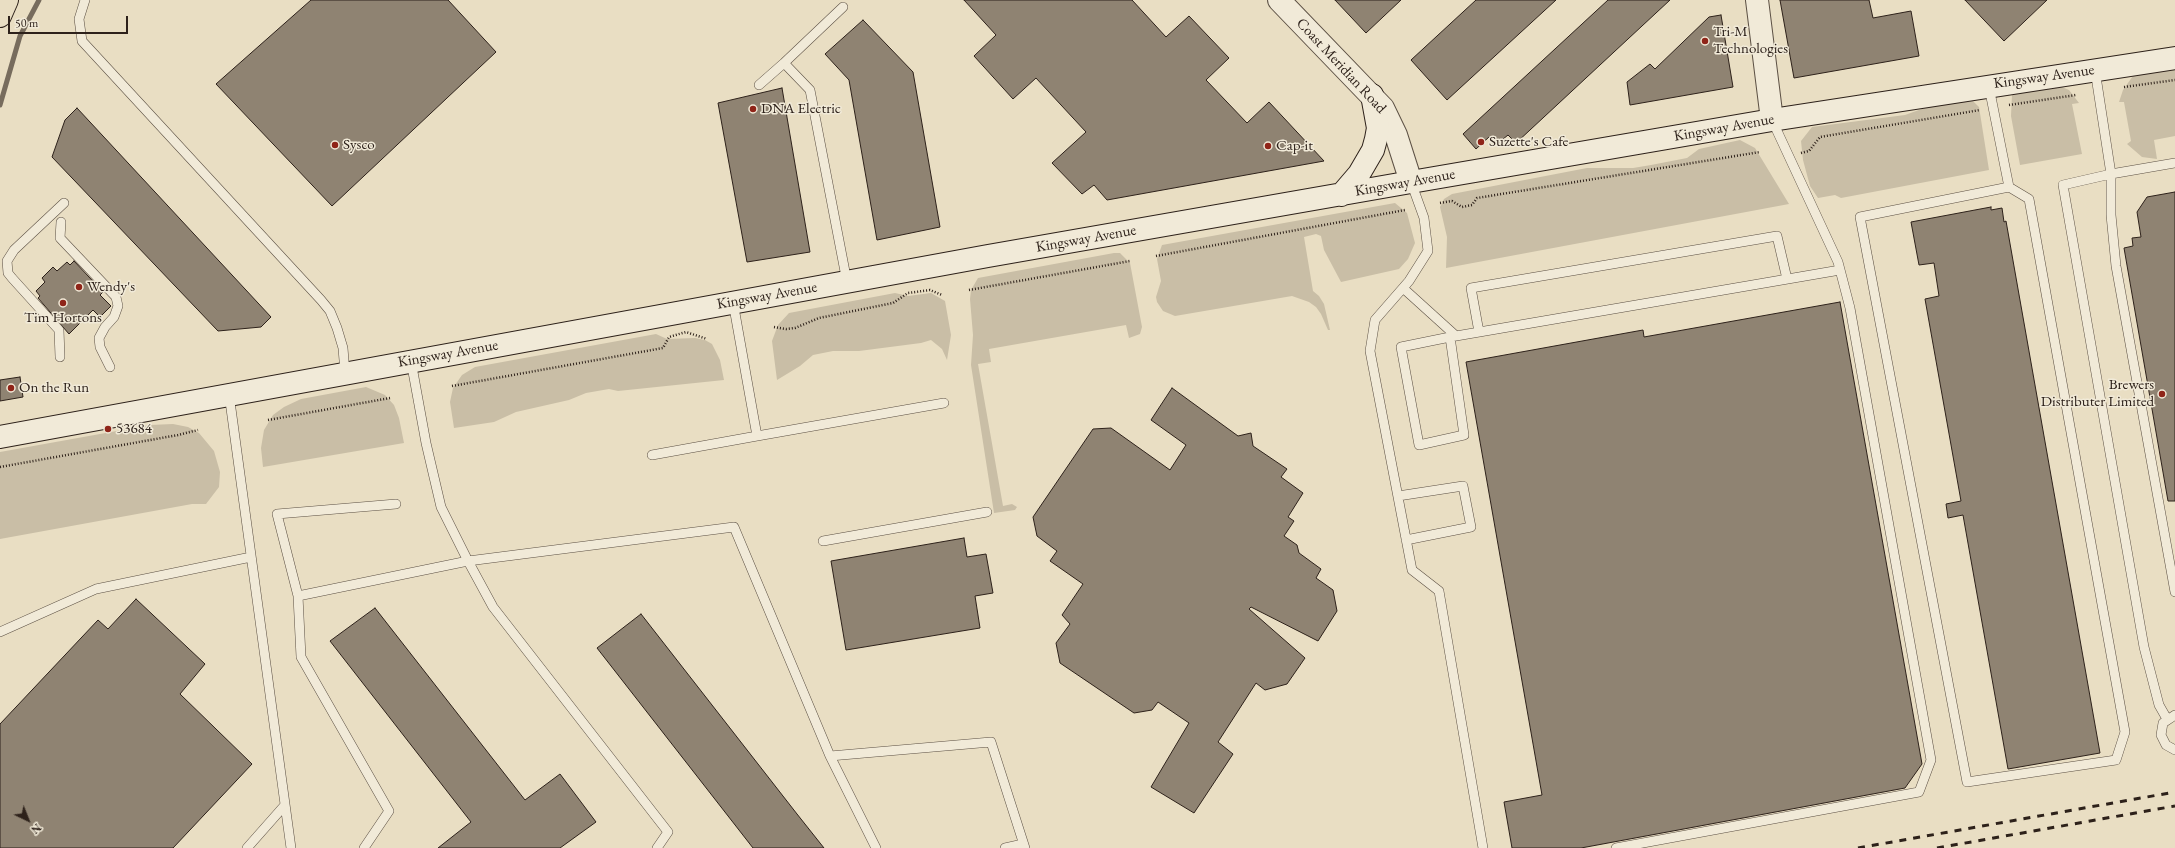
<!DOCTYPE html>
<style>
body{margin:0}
#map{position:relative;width:2175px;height:848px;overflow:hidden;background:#e9dec3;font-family:"EB Garamond",serif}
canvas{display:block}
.north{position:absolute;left:8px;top:800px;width:40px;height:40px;-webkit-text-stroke:3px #f1ead8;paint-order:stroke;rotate:137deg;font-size:11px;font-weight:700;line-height:16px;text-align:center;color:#2d211a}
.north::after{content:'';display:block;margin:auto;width:14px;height:18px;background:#2d211a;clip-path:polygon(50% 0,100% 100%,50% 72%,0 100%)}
.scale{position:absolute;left:8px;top:16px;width:120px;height:18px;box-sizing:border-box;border:2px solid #2d211a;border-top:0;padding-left:5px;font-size:12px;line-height:14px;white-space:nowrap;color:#2d211a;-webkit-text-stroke:3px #f1ead8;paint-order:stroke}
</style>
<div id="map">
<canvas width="2175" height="848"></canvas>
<div class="north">N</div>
<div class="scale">50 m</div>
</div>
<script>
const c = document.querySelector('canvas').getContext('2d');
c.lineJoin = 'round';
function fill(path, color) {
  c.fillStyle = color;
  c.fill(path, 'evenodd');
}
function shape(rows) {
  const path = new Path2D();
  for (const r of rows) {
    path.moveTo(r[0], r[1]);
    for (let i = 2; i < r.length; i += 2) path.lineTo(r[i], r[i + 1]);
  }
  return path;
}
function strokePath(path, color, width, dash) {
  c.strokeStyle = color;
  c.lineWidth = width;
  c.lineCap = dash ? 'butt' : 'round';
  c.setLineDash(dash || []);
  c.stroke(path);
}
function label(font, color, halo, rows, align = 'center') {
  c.font = font + ' "EB Garamond",serif';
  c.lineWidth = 3;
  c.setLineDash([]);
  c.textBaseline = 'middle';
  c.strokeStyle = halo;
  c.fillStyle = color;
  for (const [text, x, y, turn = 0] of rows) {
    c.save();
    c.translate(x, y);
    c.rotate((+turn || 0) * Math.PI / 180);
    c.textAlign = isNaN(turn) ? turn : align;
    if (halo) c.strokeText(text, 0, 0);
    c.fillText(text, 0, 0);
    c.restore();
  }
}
const green = shape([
 [2175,63,2175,136,2154,140,2157,159,2142,157,2127,144,2131,141,2124,102,2119,102,2123,90,2135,73],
 [2055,84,2069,90,2079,103,2072,104,2082,154,2020,165,2011,116,2012,95,2015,91],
 [1973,101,1979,107,1989,170,1841,198,1835,195,1818,198,1810,186,1803,160,1801,141,1812,127,1905,115,1930,106],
 [1740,140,1755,148,1789,204,1446,268,1447,237,1440,207,1444,199,1452,194,1587,168,1633,168,1651,165,1687,158,1699,149],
 [1395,203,1407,213,1415,243,1408,259,1399,269,1341,282,1324,250,1321,236,1316,234,1304,237,1313,291,1319,296,1324,304,1330,330,1328,330,1321,314,1316,307,1309,302,1292,296,1175,316,1163,311,1157,302,1156,297,1161,281,1157,259,1162,245],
 [1114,253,1120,253,1130,263,1142,327,1140,334,1129,338,1126,325,989,349,991,362,978,364,1003,506,1012,504,1017,507,1015,510,994,513,971,365,973,335,970,299,971,290,978,278],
 [895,293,908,296,931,293,945,301,951,335,947,360,942,349,931,340,921,343,859,351,833,351,813,355,800,366,777,380,772,341,778,325,789,313],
 [656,334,667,339,695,338,705,340,712,344,720,360,724,380,618,391,609,389,586,393,569,400,516,412,494,422,454,428,450,402,453,388,462,375,475,367],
 [366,387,385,395,394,405,399,418,404,443,263,467,261,448,264,430,273,415,284,407,301,399],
 [173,424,188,427,199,433,214,451,220,472,219,487,206,504,192,504,0,539,0,452,150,425]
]);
const stream = shape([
 [0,105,20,36,39,0]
]);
const building = shape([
 [311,0,448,0,496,52,332,206,216,84,311,0],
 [964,0,1132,0,1166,37,1189,16,1229,58,1206,80,1247,123,1269,102,1324,161,1107,200,1094,185,1082,194,1052,163,1086,132,1036,78,1013,99,974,56,996,35,964,0],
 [1335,0,1401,0,1366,33,1335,0],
 [1476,0,1556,0,1447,100,1411,60,1476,0],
 [1608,0,1670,0,1516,143,1508,135,1497,144,1489,137,1476,149,1463,134,1608,0],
 [1780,0,1869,0,1873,18,1911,11,1919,56,1794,78,1780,0],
 [1965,0,2047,0,2004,41,1965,0],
 [1721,15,1733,87,1630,105,1627,82,1650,64,1655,69,1709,17,1721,15],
 [863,20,913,72,940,227,877,240,849,80,825,54,863,20],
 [782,88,810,252,747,262,718,103,782,88],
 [77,108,271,317,261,327,218,331,52,157,65,120,77,108],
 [2175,192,2175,501,2168,501,2124,248,2133,246,2132,238,2141,237,2137,212,2147,197,2175,192],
 [1991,207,1991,210,2002,208,2004,222,2006,221,2100,753,2008,769,1963,515,1948,518,1946,504,1961,501,1925,299,1939,296,1934,263,1919,265,1911,222,1991,207],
 [74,261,103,292,100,295,111,306,100,317,93,310,69,334,38,298,40,296,36,291,45,282,42,278,53,267,57,271,67,262,70,265,74,261],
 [1840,302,1922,764,1905,788,1581,848,1512,848,1504,802,1542,795,1466,362,1643,330,1644,337,1840,302],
 [20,377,23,397,0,401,0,380,20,377],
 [1172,388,1238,436,1251,433,1253,446,1287,469,1281,477,1303,493,1288,517,1294,521,1284,536,1297,545,1299,553,1321,569,1316,578,1333,590,1337,611,1318,641,1251,607,1249,609,1305,658,1287,684,1265,690,1256,683,1218,742,1233,754,1194,813,1151,787,1189,723,1158,702,1152,710,1134,713,1060,663,1056,643,1070,624,1062,615,1083,584,1050,561,1057,551,1037,536,1033,517,1093,429,1111,428,1170,470,1186,445,1151,420,1172,388],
 [964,538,967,557,986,554,993,593,975,596,980,628,846,650,831,561,964,538],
 [136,599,205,664,180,694,252,764,173,848,0,848,0,724,98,620,108,629,136,599],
 [375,608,525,800,560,774,596,822,560,848,438,848,471,822,330,641,375,608],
 [641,614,797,814,824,848,753,848,597,648,641,614]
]);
const path = shape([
 [2124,87,2175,80],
 [2009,105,2076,95],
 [1801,153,1809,151,1820,137,1980,110],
 [1440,203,1452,201,1462,207,1472,205,1477,198,1760,152],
 [1156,256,1405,210],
 [969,290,1130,261],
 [774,327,786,329,795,328,819,318,893,303,908,293,930,290,942,295],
 [452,386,663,348,669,337,686,332,707,339],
 [268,420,390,398],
 [0,467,178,435,198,430]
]);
const service = shape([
 [85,0,79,19,82,41,321,300,330,311,337,328,343,348,345,373],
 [843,7,784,63,810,90,847,282],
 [2095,70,2111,174,2063,185,2144,647,2159,705,2167,719],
 [759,85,784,63],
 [1989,87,2009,187,1860,217,1967,782,2116,760,2125,732,2029,199,2009,187],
 [2175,163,2111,174,2111,215,2116,266,2175,592],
 [1411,182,1424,218,1428,251,1409,281,1375,320,1370,351,1412,570,1439,591,1483,848],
 [61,222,60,238,116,297,118,306,114,317,105,327,99,338,100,347,110,367],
 [1403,288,1456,336,1840,270],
 [733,302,757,436,944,403],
 [1479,332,1471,288,1777,236,1787,279],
 [1450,337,1464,435,1419,445,1401,347,1450,337,1456,336],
 [60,357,59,330,12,278,8,273,7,261,14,250,64,203],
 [411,361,426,443,441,507,468,561,493,607,668,832,657,848],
 [229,394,291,848],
 [652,455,757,436],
 [1398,496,1463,486,1471,527,1406,540],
 [823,541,987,512],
 [298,596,277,514,396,504],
 [0,632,96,589,251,557],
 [2175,715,2163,723,2161,735,2166,745,2175,750],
 [830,756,876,848],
 [247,848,285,805],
 [364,848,389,811,301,657,298,596,468,561,734,527,830,756,991,742,1025,848],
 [1005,848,1023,844],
 [1616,848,1919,792,1931,760,1850,308,1838,262,1772,120]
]);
const tertiary = shape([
 [1279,0,1383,108,1396,135,1411,182],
 [1757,0,1772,120]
]);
const secondary = shape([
 [1341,195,1359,174,1373,150,1376,139,1378,128,1372,95],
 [0,437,988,256,1411,182,1772,120,2175,58]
]);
const trunk = shape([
 [0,16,7,0]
]);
const rail = shape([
 [1858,848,2175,792],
 [1937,848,2175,806]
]);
const markers = [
 [1705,41,4,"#8f2418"],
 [753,109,4,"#8f2418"],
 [1481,142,4,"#8f2418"],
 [335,145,4,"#8f2418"],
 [1268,146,4,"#8f2418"],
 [79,287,4,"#8f2418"],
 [63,303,4,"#8f2418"],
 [11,388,4,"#8f2418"],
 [2162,394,4,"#8f2418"],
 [108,429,4,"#8f2418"]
];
const poiNames = [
 ["Tri-M",1713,32],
 ["Technologies",1713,49],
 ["DNA Electric",761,109],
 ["Suzette's Cafe",1489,142],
 ["Sysco",343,145],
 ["Cap-it",1276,146],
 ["Wendy's",87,287],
 ["Tim Hortons",63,318,"center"],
 ["Brewers",2154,385,"right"],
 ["Distributer Limited",2154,402,"right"],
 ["On the Run",19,388],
 ["53684",116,429]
];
const streetNames = [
 ["Coast Meridian Road",1341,66,47],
 ["Kingsway Avenue",2044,77,-8],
 ["Kingsway Avenue",1724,128,-10],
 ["Kingsway Avenue",1405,183,-10],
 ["Kingsway Avenue",1086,239,-10],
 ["Kingsway Avenue",767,296,-10],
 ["Kingsway Avenue",448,354,-10]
];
fill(green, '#c9bea6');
strokePath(stream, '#776c5d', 5);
fill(building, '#8f8372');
strokePath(building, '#2d211a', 1);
strokePath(service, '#5c5044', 10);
strokePath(tertiary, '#5c5044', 24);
strokePath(secondary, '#2d211a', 24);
strokePath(trunk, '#2d211a', 24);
strokePath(path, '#2d211a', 2.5, [1, 2]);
strokePath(service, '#f1ead8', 9);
strokePath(tertiary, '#f1ead8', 22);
strokePath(secondary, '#f1ead8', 22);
strokePath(trunk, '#e9dec3', 22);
strokePath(rail, '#2d211a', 3, [7, 7]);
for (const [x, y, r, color] of markers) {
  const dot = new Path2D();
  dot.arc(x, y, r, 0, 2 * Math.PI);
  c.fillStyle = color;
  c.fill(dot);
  strokePath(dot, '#f1ead8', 1.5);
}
label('15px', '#2d211a', '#f1ead8', poiNames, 'left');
label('15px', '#2d211a', '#f1ead8', streetNames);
</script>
